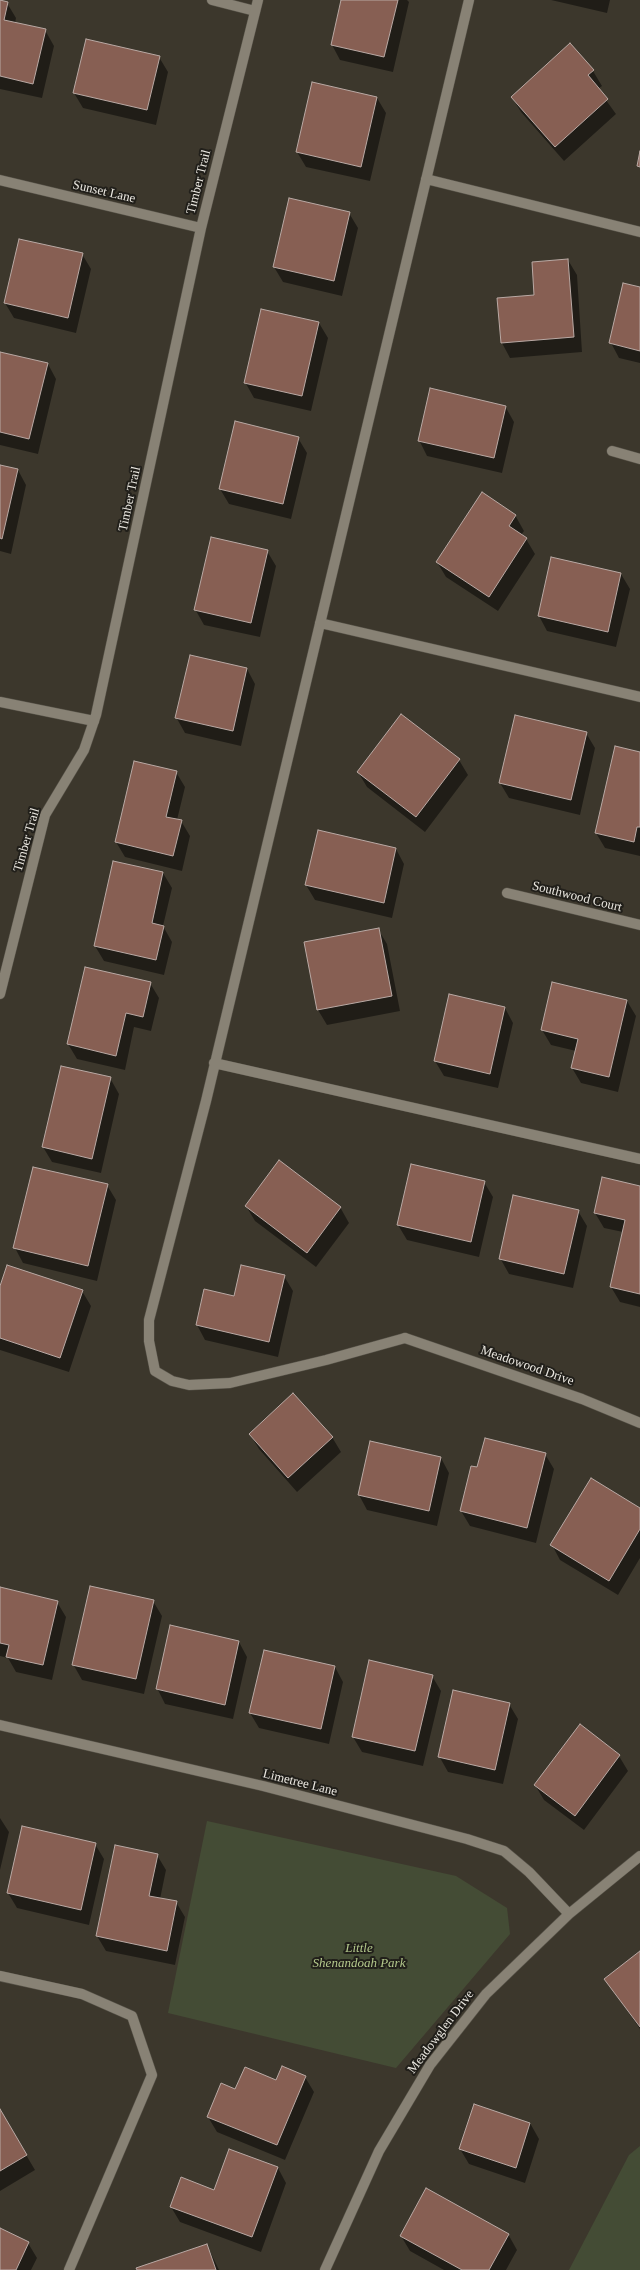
<!DOCTYPE html>
<style>
body{margin:0}
canvas{display:block;background:#3c372c}
</style>
<canvas width="640" height="2270"></canvas>
<script>
const c = document.querySelector('canvas').getContext('2d');
c.lineJoin = 'round';
function fill(path, color) {
  c.fillStyle = color;
  c.fill(path, 'evenodd');
}
function shape(rows) {
  const path = new Path2D();
  for (const r of rows) {
    path.moveTo(r[0], r[1]);
    for (let i = 2; i < r.length; i += 2) path.lineTo(r[i], r[i + 1]);
  }
  return path;
}
function strokePath(path, color, width, dash) {
  c.strokeStyle = color;
  c.lineWidth = width;
  c.lineCap = dash ? 'butt' : 'round';
  c.setLineDash(dash || []);
  c.stroke(path);
}
function label(font, color, halo, rows, align = 'center') {
  c.font = font + ' "Times New Roman",serif';
  c.lineWidth = 4;
  c.setLineDash([]);
  c.textBaseline = 'middle';
  c.strokeStyle = halo;
  c.fillStyle = color;
  for (const [text, x, y, turn = 0] of rows) {
    c.save();
    c.translate(x, y);
    c.rotate((+turn || 0) * Math.PI / 180);
    c.textAlign = isNaN(turn) ? turn : align;
    if (halo) c.strokeText(text, 0, 0);
    c.fillText(text, 0, 0);
    c.restore();
  }
}
const green = shape([
 [207,1821,456,1876,507,1908,510,1934,396,2068,168,2013],
 [640,2146,640,2270,569,2270,629,2155]
]);
const shadow = shape([
 [342,0,407,0,409,2,393,72,340,60,332,45],
 [551,0,610,0,607,13],
 [0,1,7,3,16,18,15,23,45,30,54,46,42,98,0,89],
 [159,57,168,72,156,125,83,108,74,93],
 [593,71,602,86,598,89,616,114,564,161,521,112,512,97],
 [313,83,377,98,386,113,370,181,306,167,297,152],
 [349,213,358,228,342,296,283,282,274,267],
 [82,254,91,269,76,333,14,318,5,303],
 [568,260,577,275,582,352,510,358,502,343],
 [640,288,640,363,619,358,611,343],
 [319,323,328,338,311,411,254,398,245,382],
 [0,353,48,364,56,379,38,454,0,445],
 [505,406,514,422,502,473,427,456,419,440],
 [298,438,307,453,291,519,229,504,220,489],
 [0,466,18,470,26,485,11,554,0,551],
 [515,515,524,531,521,535,526,539,535,554,498,611,446,577,437,562],
 [267,551,276,566,260,637,204,625,195,609],
 [552,558,621,574,630,589,616,647,547,631,539,616],
 [247,669,255,684,241,746,185,733,176,717],
 [401,716,459,760,468,775,425,832,367,787,358,772],
 [586,733,595,748,580,815,509,798,500,783],
 [640,753,640,856,605,848,596,833],
 [176,772,185,787,177,820,181,821,190,836,182,871,125,857,116,842],
 [396,849,404,864,392,918,315,900,306,885],
 [114,862,163,873,172,888,163,926,172,942,164,975,104,961,95,946],
 [378,929,387,944,400,1011,327,1025,318,1010,305,943],
 [150,983,159,998,151,1031,134,1027,125,1070,77,1059,68,1044],
 [627,1001,636,1016,618,1092,581,1083,572,1068,576,1051,551,1045,542,1030],
 [505,1008,513,1023,498,1088,444,1076,435,1061],
 [110,1078,119,1094,101,1173,52,1162,43,1147],
 [484,1182,493,1197,479,1257,407,1240,398,1225],
 [107,1185,116,1200,97,1281,23,1263,15,1248],
 [640,1187,640,1307,620,1302,611,1287,623,1232,604,1228,595,1213],
 [246,1206,340,1207,349,1223,316,1267,255,1221],
 [578,1211,587,1226,573,1288,509,1274,500,1258],
 [284,1276,293,1291,278,1357,205,1340,197,1325,235,1297],
 [0,1289,82,1291,91,1306,69,1372,0,1350],
 [250,1434,332,1437,341,1452,297,1492,259,1449],
 [545,1454,554,1469,536,1543,470,1526,461,1511,478,1468],
 [441,1458,449,1473,437,1526,367,1510,359,1495],
 [640,1509,640,1558,618,1595,560,1560,552,1545],
 [0,1588,57,1602,66,1617,52,1680,16,1672,8,1658,0,1656],
 [153,1601,162,1616,144,1694,82,1680,73,1664],
 [239,1642,247,1657,233,1719,165,1704,157,1688],
 [335,1667,343,1682,329,1744,259,1728,250,1713],
 [432,1676,441,1691,423,1766,362,1752,353,1737],
 [509,1704,518,1719,503,1784,448,1772,439,1756],
 [580,1725,619,1756,628,1771,584,1830,544,1800,535,1785],
 [0,1818,9,1832,0,1870],
 [95,1844,104,1859,89,1925,17,1908,8,1893],
 [157,1855,166,1870,160,1899,176,1902,185,1917,175,1965,106,1951,97,1936],
 [640,1953,640,2029,605,1979],
 [305,2077,314,2092,285,2160,217,2132,208,2117,236,2090],
 [0,2111,35,2170,0,2191],
 [530,2123,539,2139,525,2183,469,2164,460,2149],
 [230,2150,278,2168,286,2183,261,2252,180,2222,171,2207,215,2191],
 [0,2229,28,2243,37,2258,31,2270,0,2270],
 [508,2234,517,2250,506,2270,444,2270,410,2251,401,2236],
 [207,2245,219,2270,138,2270]
]);
const building = shape([
 [0,0,8,2,4,20,46,29,33,84,0,76,0,0],
 [341,0,398,0,384,57,331,45,341,0],
 [86,39,160,56,147,110,73,93,86,39],
 [570,43,594,70,588,75,608,99,555,147,511,97,570,43],
 [312,82,377,97,361,167,296,152,312,82],
 [640,151,640,167,637,166,640,151],
 [289,198,350,212,334,281,273,267,289,198],
 [19,239,83,253,68,318,4,303,19,239],
 [568,259,574,337,501,343,497,298,534,295,532,262,568,259],
 [623,283,640,287,640,351,609,343,623,283],
 [261,309,319,322,302,396,244,383,261,309],
 [0,352,48,363,29,439,0,432,0,352],
 [430,388,506,406,494,458,418,441,430,388],
 [235,421,299,437,283,504,219,489,235,421],
 [0,465,18,469,2,539,0,538,0,465],
 [482,492,516,515,509,526,527,538,489,597,436,562,482,492],
 [211,537,268,550,251,623,194,610,211,537],
 [551,557,621,573,608,632,538,616,551,557],
 [190,655,247,668,233,731,175,718,190,655],
 [401,714,460,759,416,817,357,772,401,714],
 [515,715,587,732,571,800,499,783,515,715],
 [615,746,640,752,640,827,637,827,634,842,595,833,615,746],
 [134,761,177,771,166,817,182,820,173,856,115,842,134,761],
 [318,830,396,848,384,903,305,885,318,830],
 [113,861,163,872,152,923,164,926,156,960,94,946,113,861],
 [379,928,392,996,317,1010,304,942,379,928],
 [85,967,151,982,143,1017,126,1013,116,1056,67,1044,85,967],
 [552,982,627,1000,609,1077,571,1068,578,1039,541,1030,552,982],
 [449,994,505,1007,490,1074,434,1061,449,994],
 [61,1066,111,1077,92,1159,42,1147,61,1066],
 [279,1160,341,1207,307,1253,245,1206,279,1160],
 [411,1164,485,1181,471,1242,397,1225,411,1164],
 [33,1167,108,1184,88,1266,13,1248,33,1167],
 [602,1177,640,1186,640,1294,610,1287,625,1220,594,1213,602,1177],
 [513,1195,579,1210,564,1274,499,1259,513,1195],
 [7,1265,83,1290,60,1358,0,1338,0,1286,7,1265],
 [241,1265,285,1275,269,1342,196,1325,204,1289,234,1296,241,1265],
 [293,1393,333,1437,288,1478,249,1434,293,1393],
 [485,1438,546,1453,527,1528,460,1511,471,1466,477,1467,485,1438],
 [370,1441,441,1457,429,1511,358,1495,370,1441],
 [591,1478,640,1508,640,1529,609,1581,550,1545,591,1478],
 [90,1586,154,1600,136,1679,72,1665,90,1586],
 [0,1587,58,1601,43,1665,6,1657,9,1645,0,1643,0,1587],
 [170,1625,239,1641,225,1705,156,1689,170,1625],
 [264,1650,335,1666,321,1729,249,1713,264,1650],
 [369,1660,433,1675,415,1751,352,1737,369,1660],
 [453,1690,510,1703,495,1770,438,1757,453,1690],
 [580,1724,620,1755,575,1816,534,1785,580,1724],
 [22,1826,96,1843,81,1910,7,1893,22,1826],
 [115,1845,158,1854,149,1896,177,1901,167,1951,96,1936,115,1845],
 [640,1951,640,2027,604,1979,640,1951],
 [282,2066,306,2076,277,2145,207,2117,221,2083,235,2089,245,2067,276,2080,282,2066],
 [474,2104,530,2123,516,2168,459,2149,474,2104],
 [0,2109,27,2155,0,2171,0,2109],
 [229,2149,278,2167,252,2237,170,2207,181,2177,214,2190,229,2149],
 [426,2188,509,2234,489,2270,462,2270,400,2236,426,2188],
 [0,2228,29,2242,16,2270,0,2270,0,2228],
 [207,2244,216,2270,137,2270,136,2268,207,2244]
]);
const service = shape([
 [212,0,255,11],
 [426,179,640,232],
 [320,623,640,697],
 [0,702,94,721],
 [214,1063,640,1159],
 [405,1338,326,1360,230,1383,189,1385,172,1381,155,1371,149,1341,149,1320,206,1101,469,0],
 [0,1976,82,1994,132,2016,152,2075,69,2270]
]);
const minor = shape([
 [0,180,201,228],
 [612,451,640,459],
 [507,893,640,925],
 [0,994,45,815,84,750,96,715,201,228,258,0],
 [405,1338,582,1399,640,1423],
 [0,1725,263,1786,467,1839,504,1851,529,1872,569,1914],
 [325,2270,379,2151,430,2065,486,1994,569,1914,640,1856]
]);
const streetNames = [
 ["Timber Trail",199,182,-76],
 ["Sunset Lane",104,192,13],
 ["Timber Trail",130,499,-78],
 ["Timber Trail",27,840,-74],
 ["Southwood Court",577,897,14],
 ["Meadowood Drive",527,1366,19],
 ["Limetree Lane",300,1783,14],
 ["Meadowglen Drive",441,2032,-53]
];
const parkNames = [
 ["Little",359,1949],
 ["Shenandoah Park",359,1964]
];
fill(green, '#444c35');
fill(shadow, '#0007');
fill(building, '#875f53');
strokePath(building, '#b9a9a4', 1);
strokePath(service, '#575349', 11);
strokePath(minor, '#575349', 11);
strokePath(service, '#888275', 10);
strokePath(minor, '#888275', 10);
label('13px', '#ebe8e1', '#211f1a', streetNames);
label('italic 13px', '#b4c98c', '#211f1a', parkNames);
</script>
